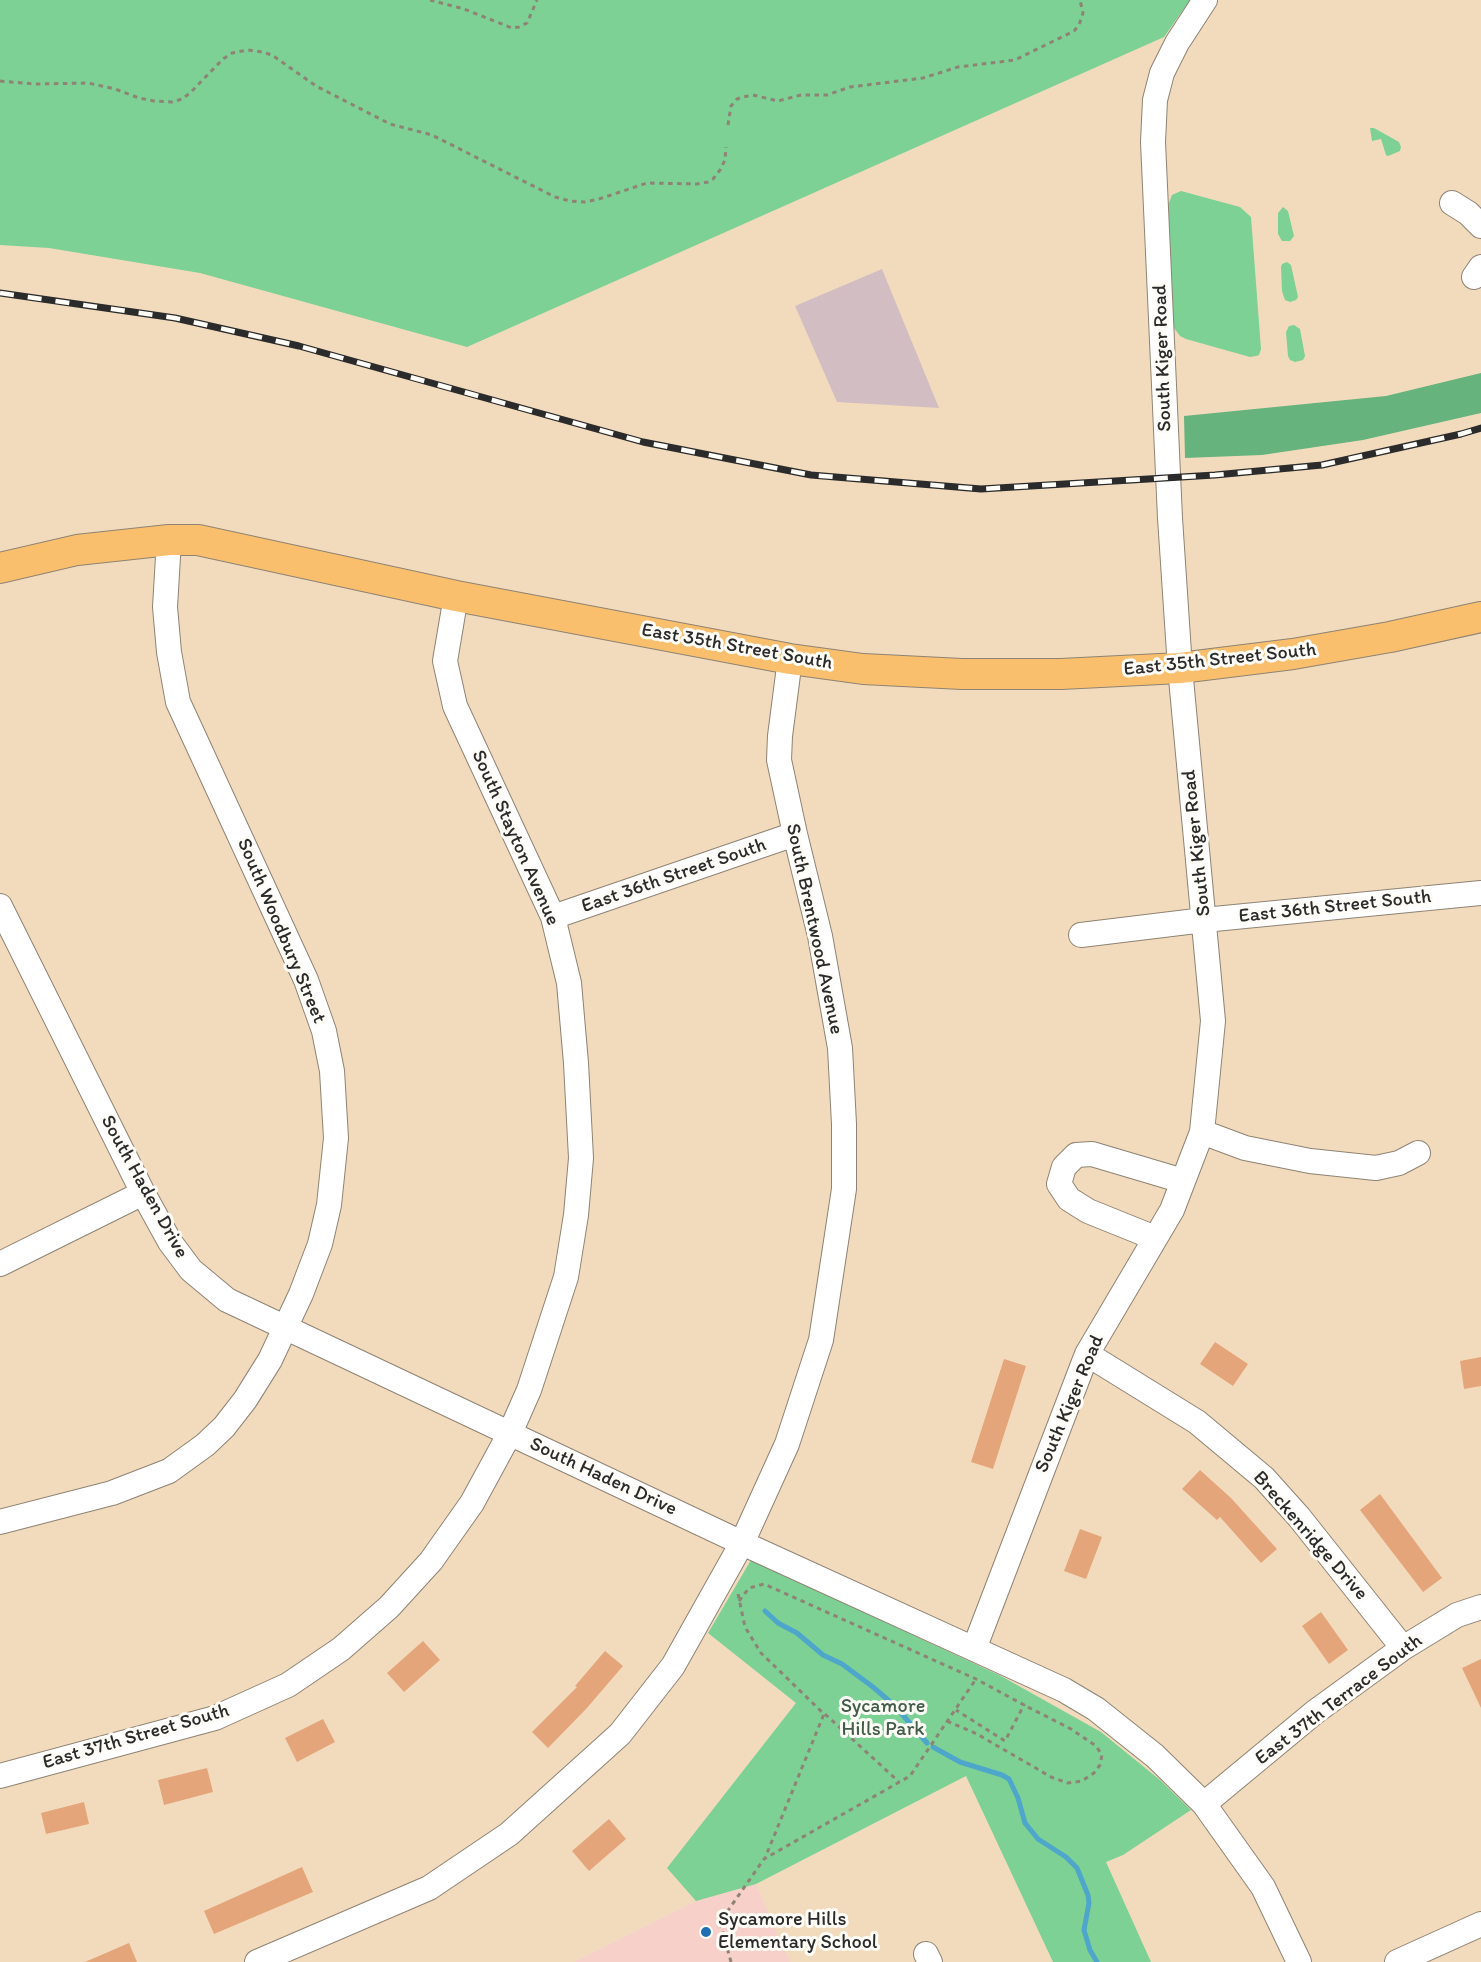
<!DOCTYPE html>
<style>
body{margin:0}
canvas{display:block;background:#f2dbbc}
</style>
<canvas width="1481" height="1962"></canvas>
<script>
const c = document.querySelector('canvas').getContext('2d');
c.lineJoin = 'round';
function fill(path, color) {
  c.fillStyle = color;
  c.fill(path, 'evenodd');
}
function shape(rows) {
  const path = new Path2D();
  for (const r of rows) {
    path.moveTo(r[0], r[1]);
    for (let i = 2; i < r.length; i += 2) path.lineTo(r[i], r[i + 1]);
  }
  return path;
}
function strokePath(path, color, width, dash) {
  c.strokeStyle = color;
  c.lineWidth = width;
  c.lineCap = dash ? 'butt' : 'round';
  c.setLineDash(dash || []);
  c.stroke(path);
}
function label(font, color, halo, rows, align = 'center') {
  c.font = font + ' Itim,sans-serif';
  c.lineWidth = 6;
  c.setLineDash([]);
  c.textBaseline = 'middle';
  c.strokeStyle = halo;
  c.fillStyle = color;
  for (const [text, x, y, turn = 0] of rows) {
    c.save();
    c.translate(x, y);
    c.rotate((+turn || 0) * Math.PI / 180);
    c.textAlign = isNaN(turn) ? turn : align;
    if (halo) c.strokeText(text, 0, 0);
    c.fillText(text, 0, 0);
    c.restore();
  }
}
const built = shape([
 [756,1884,790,1962,574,1962,696,1901]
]);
const industrial = shape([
 [882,269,939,408,837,402,795,306]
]);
const green = shape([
 [0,0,1190,0,1164,37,467,347,200,273,49,248,0,245],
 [1370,128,1374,128,1399,142,1401,147,1400,151,1388,156,1386,155,1381,139,1372,141],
 [1181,191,1240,207,1251,217,1261,349,1259,355,1256,356,1250,357,1186,339,1180,336,1174,328,1167,208,1172,195],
 [1283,207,1288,211,1294,236,1290,241,1282,241,1278,234,1278,213],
 [1287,262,1291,265,1298,297,1296,300,1290,302,1285,300,1282,291,1281,267,1282,264],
 [1294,325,1300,329,1305,356,1303,360,1295,362,1290,360,1288,356,1286,332,1289,326],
 [751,1560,1001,1676,1101,1732,1160,1780,1191,1810,1123,1855,1106,1862,1151,1962,1053,1962,966,1776,756,1884,696,1901,667,1868,796,1703,708,1633]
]);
const forest = shape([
 [1481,373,1481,413,1363,440,1262,455,1185,458,1184,416,1386,396]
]);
const stream = shape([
 [765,1611,778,1623,797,1633,823,1655,842,1664,873,1687,895,1706,927,1743],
 [933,1747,960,1762,1002,1775,1009,1779,1018,1798,1025,1823,1038,1839,1066,1857,1077,1868,1088,1895,1089,1903,1084,1930,1090,1950,1097,1962]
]);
const building = shape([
 [1215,1342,1248,1364,1233,1386,1200,1364],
 [1481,1357,1481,1386,1464,1389,1460,1361],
 [1004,1359,1026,1366,993,1469,971,1462],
 [1200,1470,1231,1498,1277,1549,1261,1563,1220,1517,1217,1520,1182,1489],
 [1380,1494,1442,1578,1423,1592,1360,1510],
 [1080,1529,1102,1537,1086,1579,1064,1571],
 [1321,1612,1348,1650,1329,1664,1302,1626],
 [423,1641,440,1660,404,1692,387,1673],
 [605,1651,623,1666,586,1709,548,1748,532,1732,577,1687,575,1686],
 [1481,1659,1481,1708,1462,1668],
 [323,1719,335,1742,297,1762,285,1738],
 [207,1768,213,1792,164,1805,158,1780],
 [84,1802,89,1824,46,1834,41,1813],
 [609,1819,626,1839,589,1871,572,1851],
 [302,1867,313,1892,214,1934,204,1911],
 [129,1943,137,1962,85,1962]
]);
const path = shape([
 [430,0,464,9,512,28,519,27,527,23,537,0],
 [0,81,35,84,88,83,115,89,139,98,154,101,172,102,182,99,190,93,223,59,232,53,248,50,262,52,272,55,316,86,390,124,432,135,555,197,570,201,585,202,599,199,647,183,697,184,708,182,713,179,720,170,725,160,726,147],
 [728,125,731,106,737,99,743,97,753,95,778,101,801,95,827,95,850,87,923,78,958,67,1015,60,1074,31,1079,25,1083,13,1080,0],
 [738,1594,745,1627,761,1653,824,1714,765,1858],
 [739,1601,749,1588,764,1584,976,1679,1024,1705,1005,1741,956,1710],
 [825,1714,899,1782],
 [947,1721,977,1734,1051,1777,1068,1783,1082,1781,1094,1773,1100,1765,1102,1755,1096,1746,1071,1729,1024,1705],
 [731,1962,720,1922,764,1859,910,1776,976,1679]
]);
const minor = shape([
 [1452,203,1468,213,1481,226],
 [1474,277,1481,267],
 [0,906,143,1193,170,1242,191,1270,227,1300,742,1543,1064,1690,1096,1709,1155,1756,1204,1804,1263,1887,1299,1962],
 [553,917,795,834],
 [1081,935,1204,920,1481,893],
 [1202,1132,1245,1148,1310,1161,1376,1168,1399,1163,1418,1153],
 [1155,1238,1088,1211,1069,1199,1059,1184,1064,1167,1076,1155,1092,1154,1183,1181],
 [0,1264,143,1193],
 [1087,1354,1197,1422,1264,1478,1299,1517,1403,1648],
 [0,1522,112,1493,169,1471,205,1445,224,1427,245,1400,270,1360,301,1294,320,1244,329,1205,336,1138,332,1071,324,1031,306,980,178,702,169,652,165,607,169,540],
 [974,1649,1087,1354,1172,1210,1202,1132,1213,1021,1180,668,1170,518,1153,142,1155,100,1162,73,1177,43,1205,0],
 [0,1776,215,1718,288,1685,341,1649,389,1607,431,1561,472,1503,510,1433,529,1390,566,1277,576,1215,581,1158,576,1063,569,983,553,917,455,706,445,661,456,596],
 [1204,1804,1315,1712,1403,1648,1457,1615,1481,1607],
 [926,1954,930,1962],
 [257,1962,429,1888,509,1834,620,1734,673,1666,742,1543,787,1444,821,1340,844,1189,844,1124,840,1048,820,936,795,834,779,760,780,736,790,659],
 [1397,1962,1481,1924]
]);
const major = shape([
 [0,568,77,550,169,540,198,540,456,596,790,659,863,669,962,674,1061,674,1180,668,1293,654,1390,637,1481,617]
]);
const rail = shape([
 [0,293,175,318,299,346,643,442,811,475,981,489,1215,475,1322,465,1461,434,1481,428]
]);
const markers = [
 [706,1932,6,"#1f6fb2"]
];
const streetNames = [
 ["South Kiger Road",1163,358,-92],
 ["East 35th Street South",737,647,10],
 ["East 35th Street South",1220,660,-6],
 ["South Stayton Avenue",515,838,66],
 ["South Kiger Road",1197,843,-96],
 ["East 36th Street South",674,876,-19],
 ["East 36th Street South",1335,907,-6],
 ["South Brentwood Avenue",814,929,78],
 ["South Woodbury Street",281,931,67],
 ["South Haden Drive",144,1187,61],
 ["South Kiger Road",1070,1404,-67],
 ["South Haden Drive",603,1477,25],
 ["Breckenridge Drive",1310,1536,49],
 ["East 37th Terrace South",1339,1700,-37],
 ["East 37th Street South",136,1737,-16]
];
const parkNames = [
 ["Sycamore",883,1707],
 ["Hills Park",883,1730]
];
const poiNames = [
 ["Sycamore Hills",718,1920],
 ["Elementary School",718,1943]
];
fill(built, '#f7d0ca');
fill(industrial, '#d2bec2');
fill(green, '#7dd195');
fill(forest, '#66b37e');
strokePath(stream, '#4ea6cb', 5);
fill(building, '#e5a57b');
strokePath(minor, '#8e8374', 26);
strokePath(major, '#8e8374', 32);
strokePath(path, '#8e8374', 3, [4.5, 4.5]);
strokePath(minor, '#fff', 24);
strokePath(major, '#f9bf6d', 30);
strokePath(rail, '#2b2b2b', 7);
strokePath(rail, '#fdfcf7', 4.5, [14]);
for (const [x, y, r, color] of markers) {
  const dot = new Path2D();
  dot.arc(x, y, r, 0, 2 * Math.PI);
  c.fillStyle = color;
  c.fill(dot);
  strokePath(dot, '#fdfcf7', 2);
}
label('20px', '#2b2b2b', '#fdfcf7', streetNames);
label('20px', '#445d4b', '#fdfcf7', parkNames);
label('20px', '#2b2b2b', '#fdfcf7', poiNames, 'left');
</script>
